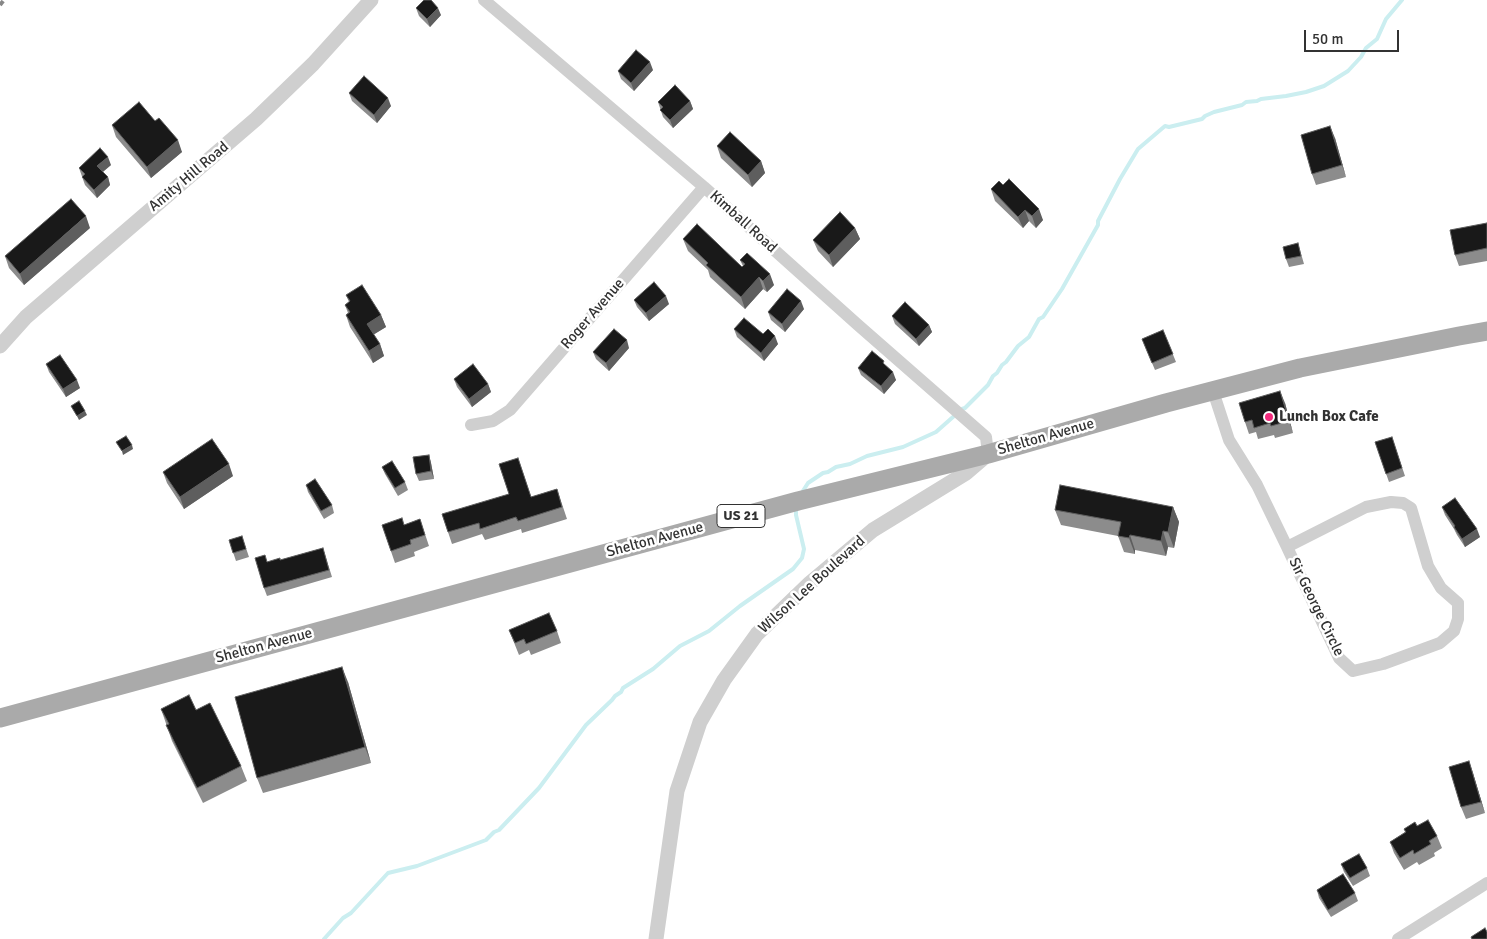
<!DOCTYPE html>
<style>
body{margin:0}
#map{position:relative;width:1487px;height:939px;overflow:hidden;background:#fff;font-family:Signika,sans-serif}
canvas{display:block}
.scale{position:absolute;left:1304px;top:30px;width:95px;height:22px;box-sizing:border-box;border:2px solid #323232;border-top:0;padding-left:6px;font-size:15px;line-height:18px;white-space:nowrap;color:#323232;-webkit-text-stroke:4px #fff;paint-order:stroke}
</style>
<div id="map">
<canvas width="1487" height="939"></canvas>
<div class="scale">50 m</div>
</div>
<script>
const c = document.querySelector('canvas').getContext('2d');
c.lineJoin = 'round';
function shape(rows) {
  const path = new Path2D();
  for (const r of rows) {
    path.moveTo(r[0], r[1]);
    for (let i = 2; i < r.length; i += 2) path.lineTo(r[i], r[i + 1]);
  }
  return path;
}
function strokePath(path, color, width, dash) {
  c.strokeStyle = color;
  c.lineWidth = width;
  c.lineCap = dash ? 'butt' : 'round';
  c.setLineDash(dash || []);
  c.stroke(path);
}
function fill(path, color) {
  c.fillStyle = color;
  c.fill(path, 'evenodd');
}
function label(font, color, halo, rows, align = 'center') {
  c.font = font + ' Signika,sans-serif';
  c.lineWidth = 5;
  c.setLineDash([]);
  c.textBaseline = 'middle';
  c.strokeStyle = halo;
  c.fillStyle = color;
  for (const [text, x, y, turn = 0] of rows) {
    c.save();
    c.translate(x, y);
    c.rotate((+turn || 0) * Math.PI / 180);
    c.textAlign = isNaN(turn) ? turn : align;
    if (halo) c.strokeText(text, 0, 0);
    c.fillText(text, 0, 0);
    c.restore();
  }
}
const stream = shape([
 [801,494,808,483,823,473,828,472,836,467,850,464,867,456,903,447,936,432,962,409,965,408,988,385,993,376,997,373,1002,365,1006,362,1018,346,1029,337,1039,319,1043,317,1062,289,1098,225,1098,221,1120,179,1138,149,1165,126,1169,127,1202,119,1205,116,1214,112,1242,105,1246,102,1257,101,1261,99,1286,96,1306,92,1324,86,1348,71,1361,57,1366,48,1377,39,1386,19,1402,0],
 [324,939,343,918,351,913,388,873,417,866,486,840,494,832,499,830,539,788,586,725,612,700,615,696,621,692,623,688,653,669,680,646,709,631,740,606,793,569,802,558,804,549,796,515,796,508]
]);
const minor = shape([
 [484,0,704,187,858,325,986,437,988,454],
 [1213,391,1229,440,1257,485,1287,547],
 [471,425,493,421,510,410,704,187],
 [1391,502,1403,503,1411,508,1428,566,1441,588,1458,603,1458,619,1454,631,1440,643,1383,664,1353,671,1339,658,1287,547,1366,507,1391,502],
 [1398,939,1487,883]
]);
const tertiary = shape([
 [0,346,26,317,256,119,313,64,371,0],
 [656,939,677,791,700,722,724,680,757,634,810,583,873,530,966,473,987,455]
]);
const primary = shape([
 [0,718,798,501,988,454,1166,403,1300,368,1459,336,1487,331]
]);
const rail = shape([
 [0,5,4,0]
]);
const wall = shape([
 [416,8,441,15,430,27,419,16],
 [653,70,634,91,621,79,618,71],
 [349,93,391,106,377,123,352,101],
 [690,101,693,109,673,128,663,117,658,102],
 [155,121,182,152,151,178,116,137,112,125],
 [1335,138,1346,177,1316,185,1312,174],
 [717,146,761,161,765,173,752,187,721,158],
 [111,165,103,172,108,177,110,185,97,198,85,185,79,168],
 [1003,185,1043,220,1036,228,1029,221,1023,228,995,201,991,189],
 [1487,223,1487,261,1459,266,1455,255],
 [90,228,24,285,9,268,5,256],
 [855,228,860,239,833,267,818,251,813,240],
 [683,239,742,267,743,266,740,260,774,285,767,292,763,289,745,309,710,277,708,270,688,251],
 [1298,243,1304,264,1289,267,1286,259],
 [346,295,381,315,386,327,373,335,380,344,384,356,373,363,350,327,346,315,348,313,345,305,349,302],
 [634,300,669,304,649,321,637,307],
 [804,309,785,332,771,320,768,312],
 [892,316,929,325,932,332,919,346,895,324],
 [734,329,763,334,778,344,764,361,737,337],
 [1163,330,1176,362,1155,370,1142,339],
 [629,348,609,371,596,359,593,352],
 [46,364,80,388,66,397,49,372],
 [886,366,896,380,884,394,861,375,858,368],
 [454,379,488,384,491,392,472,407,457,387],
 [1285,403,1293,433,1275,438,1274,435,1258,439,1256,432,1249,434,1245,422],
 [1392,437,1405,476,1389,482,1375,442],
 [429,455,431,463,434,479,419,481,416,474],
 [518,458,531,497,557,489,567,519,522,533,521,529,485,540,482,534,452,544,448,532,509,494],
 [382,467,405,482,408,490,398,496,385,474],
 [163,472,233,476,184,509,167,483],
 [306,485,332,505,334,513,324,519,308,492],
 [1173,507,1179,522,1174,548,1168,547,1166,556,1135,550,1135,554,1124,552,1118,536,1061,525,1055,510],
 [1442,507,1480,537,1465,547,1457,535,1454,529,1445,515],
 [420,519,429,546,414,552,415,556,395,563,382,525,404,525],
 [242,536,249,557,236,561,229,540],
 [323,548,332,577,267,596,264,588,268,562,280,560],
 [509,630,557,631,561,643,531,655,529,650,519,655],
 [348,682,371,763,263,793,257,778],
 [161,709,196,710,241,766,247,781,203,803,172,741],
 [1469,761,1485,813,1466,819,1461,807],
 [1417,826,1437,836,1442,848,1434,853,1435,856,1419,865,1417,862,1404,870,1394,853,1390,842,1405,832,1404,829],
 [1341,864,1367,868,1370,876,1353,886,1344,872],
 [1317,890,1355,893,1358,901,1331,917,1319,898]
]);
const shadedWall = shape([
 [438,8,441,15,430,27,427,19],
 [650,62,653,70,634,91,631,83],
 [388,98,391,106,377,123,374,115],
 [690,101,693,109,673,128,670,120],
 [1330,126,1335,138,1346,177,1342,165],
 [178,140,182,152,151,178,147,167],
 [108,157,111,165,100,174,97,166],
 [761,161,765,173,752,187,748,175],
 [108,177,110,185,97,198,94,190],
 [1039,209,1043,220,1036,228,1032,216],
 [1025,210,1029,221,1023,228,1018,217],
 [86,216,90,228,24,285,20,274],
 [855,228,860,239,833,267,829,255],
 [770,274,774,285,767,292,763,281],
 [759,277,763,289,745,309,741,297],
 [666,296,669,304,649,321,646,313],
 [801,301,804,309,785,332,782,324],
 [381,315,386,327,371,336,367,324],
 [929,325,932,332,919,346,916,339],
 [775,336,778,344,764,361,761,353],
 [627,340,629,348,609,371,606,363],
 [380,344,384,356,373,363,369,351],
 [893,372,896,380,884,394,881,386],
 [77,380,80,388,66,397,63,389],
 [488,384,491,392,472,407,469,399],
 [1280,391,1285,403,1293,433,1289,421],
 [85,411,87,415,79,420,77,416],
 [132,445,133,449,123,455,122,451],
 [429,455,431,463,434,479,431,471],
 [229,464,233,476,184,509,180,497],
 [1173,507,1179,522,1174,548,1168,532],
 [1477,529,1480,537,1465,547,1462,539],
 [1163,531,1168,547,1166,556,1161,541],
 [1130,535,1135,550,1135,554,1129,538],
 [342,667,348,682,371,763,365,747],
 [1469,761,1473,773,1485,813,1481,802]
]);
const building = shape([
 [424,0,431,0,438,8,427,19,416,8,424,0],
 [636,50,650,62,631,83,618,71,636,50],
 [364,76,388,98,374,115,349,93,364,76],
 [675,85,690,101,670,120,660,110,663,107,658,102,675,85],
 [139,102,155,121,159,118,178,140,147,167,112,125,139,102],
 [1330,126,1342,165,1312,174,1301,135,1330,126],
 [730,132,761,161,748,175,717,146,730,132],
 [100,148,108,157,97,166,108,177,94,190,82,177,85,174,79,168,100,148],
 [1009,179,1039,209,1032,216,1025,210,1018,217,991,189,999,181,1003,185,1009,179],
 [71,199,86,216,20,274,5,256,71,199],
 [840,212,855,228,829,255,813,240,840,212],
 [1487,223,1487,248,1455,255,1450,230,1487,223],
 [697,224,742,267,745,264,740,260,747,253,770,274,763,281,759,277,741,297,706,265,708,263,683,239,697,224],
 [1298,243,1301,256,1286,259,1283,247,1298,243],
 [654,282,666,296,646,313,634,300,654,282],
 [362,285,381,315,367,324,380,344,369,351,346,315,350,312,345,305,350,301,346,295,362,285],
 [787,289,801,301,782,324,768,312,787,289],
 [905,302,929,325,916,339,892,316,905,302],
 [744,318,763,334,768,329,775,336,761,353,734,329,744,318],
 [614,329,627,340,606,363,593,352,614,329],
 [1163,330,1173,354,1152,363,1142,339,1163,330],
 [872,351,884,361,883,363,893,372,881,386,858,368,872,351],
 [60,355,77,380,63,389,46,364,60,355],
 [473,364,488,384,469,399,454,379,473,364],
 [1280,391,1289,421,1271,426,1270,423,1254,428,1252,420,1245,422,1239,403,1280,391],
 [79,401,85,411,77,416,71,406,79,401],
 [126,436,132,445,122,451,116,442,126,436],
 [1392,437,1402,468,1386,474,1375,442,1392,437],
 [212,439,229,464,180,497,163,472,212,439],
 [429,455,431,471,416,474,413,457,429,455],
 [518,458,531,497,557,489,562,507,518,521,516,517,480,529,479,523,448,532,442,514,509,494,499,464,518,458],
 [392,461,405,482,395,488,382,467,392,461],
 [315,479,332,505,321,511,306,485,315,479],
 [1060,485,1173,507,1168,532,1163,531,1161,541,1130,535,1129,538,1118,536,1121,522,1055,510,1060,485],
 [1455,498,1477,529,1462,539,1454,527,1455,526,1442,507,1455,498],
 [402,518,404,525,420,519,425,535,410,540,411,544,391,551,382,525,402,518],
 [242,536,246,549,233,553,229,540,242,536],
 [323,548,329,570,264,588,255,558,265,555,267,562,280,558,280,560,323,548],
 [549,613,557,631,526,644,524,639,515,643,509,630,549,613],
 [342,667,365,747,257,778,235,697,342,667],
 [189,695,196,710,210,703,241,766,197,788,166,725,169,724,161,709,189,695],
 [1469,761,1481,802,1461,807,1449,767,1469,761],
 [1428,820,1437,836,1429,841,1431,844,1414,854,1413,850,1400,858,1390,842,1406,832,1404,829,1415,822,1417,826,1428,820],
 [1359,854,1367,868,1350,878,1341,864,1359,854],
 [1343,874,1355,893,1328,910,1317,890,1343,874],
 [1485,928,1487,932,1487,939,1472,939,1471,937,1485,928]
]);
const markers = [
 [1269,417,5,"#f32a7d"]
];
const shields = [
 [741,516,48]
];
const shieldNames = [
 ["US 21",741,516]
];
const streetNames = [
 ["Amity Hill Road",189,177,-40],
 ["Kimball Road",743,222,42],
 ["Roger Avenue",593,314,-49],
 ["Shelton Avenue",1046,437,-16],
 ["Shelton Avenue",655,540,-15],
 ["Wilson Lee Boulevard",812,585,-42],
 ["Sir George Circle",1316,607,64],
 ["Shelton Avenue",264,646,-15]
];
const poiNames = [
 ["Lunch Box Cafe",1279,417]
];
strokePath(stream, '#cbeef0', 4);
strokePath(minor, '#cfcfcf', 12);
strokePath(tertiary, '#cfcfcf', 15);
strokePath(primary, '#aaa', 19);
strokePath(rail, '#878787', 4, [5, 4]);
fill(wall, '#8c8c8c');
fill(shadedWall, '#5e5e5e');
fill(building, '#191919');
strokePath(building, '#5e5e5e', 1);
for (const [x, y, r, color] of markers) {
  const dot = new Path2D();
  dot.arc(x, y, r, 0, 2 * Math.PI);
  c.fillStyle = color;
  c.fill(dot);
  strokePath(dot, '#fff', 2);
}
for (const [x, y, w] of shields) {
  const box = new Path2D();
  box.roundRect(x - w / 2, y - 11.5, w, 23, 4);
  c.fillStyle = '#fff';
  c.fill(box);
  strokePath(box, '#323232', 1);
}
label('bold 14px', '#323232', null, shieldNames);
label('15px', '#323232', '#fff', streetNames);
label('bold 15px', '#323232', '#fff', poiNames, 'left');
</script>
